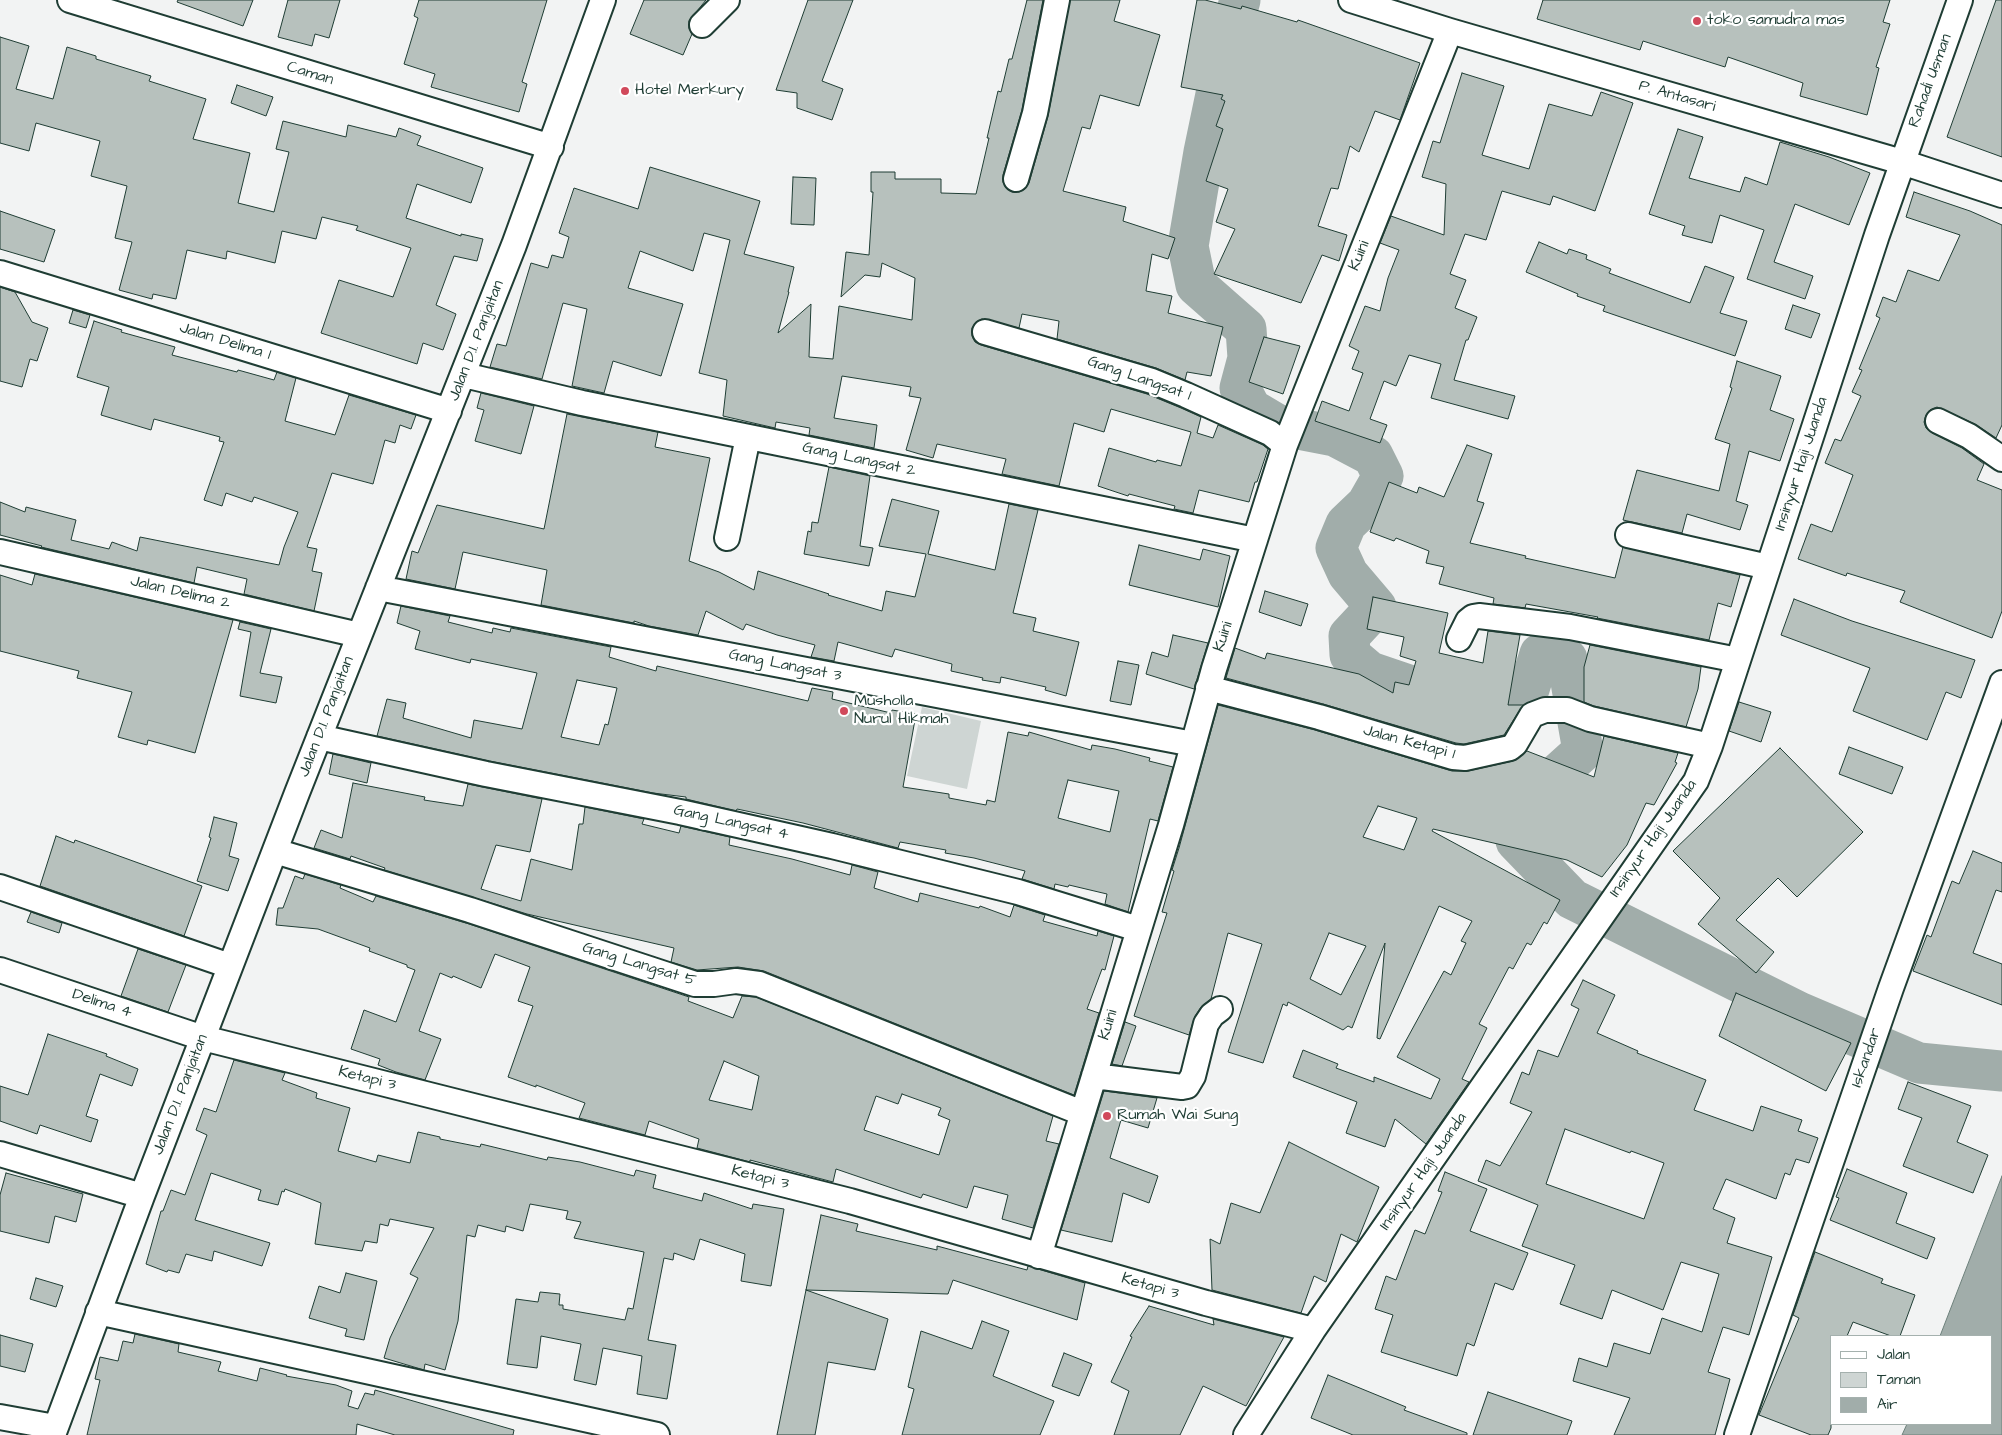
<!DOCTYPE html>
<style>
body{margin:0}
#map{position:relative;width:2002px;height:1435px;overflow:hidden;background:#f2f3f3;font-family:"Architects Daughter",sans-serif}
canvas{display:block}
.legend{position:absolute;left:1830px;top:1335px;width:162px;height:90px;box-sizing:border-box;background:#fff;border:1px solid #a5b1ae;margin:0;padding:6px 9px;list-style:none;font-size:15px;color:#1f3d34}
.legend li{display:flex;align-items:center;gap:10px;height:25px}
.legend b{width:25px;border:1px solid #a5b1ae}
</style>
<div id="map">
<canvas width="2002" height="1435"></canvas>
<ul class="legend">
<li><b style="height:6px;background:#fff"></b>Jalan</li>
<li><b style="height:14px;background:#ced5d3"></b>Taman</li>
<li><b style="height:14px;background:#a1adaa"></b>Air</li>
</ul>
</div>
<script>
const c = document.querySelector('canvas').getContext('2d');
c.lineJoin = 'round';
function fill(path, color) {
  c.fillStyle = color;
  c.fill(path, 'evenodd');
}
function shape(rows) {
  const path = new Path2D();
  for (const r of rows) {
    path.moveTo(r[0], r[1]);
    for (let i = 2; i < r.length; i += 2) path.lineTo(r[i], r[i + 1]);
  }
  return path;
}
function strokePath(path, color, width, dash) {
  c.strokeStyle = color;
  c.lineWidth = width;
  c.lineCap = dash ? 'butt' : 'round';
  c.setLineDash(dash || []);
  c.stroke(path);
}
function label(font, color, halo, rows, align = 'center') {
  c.font = font + ' "Architects Daughter",sans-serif';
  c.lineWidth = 4.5;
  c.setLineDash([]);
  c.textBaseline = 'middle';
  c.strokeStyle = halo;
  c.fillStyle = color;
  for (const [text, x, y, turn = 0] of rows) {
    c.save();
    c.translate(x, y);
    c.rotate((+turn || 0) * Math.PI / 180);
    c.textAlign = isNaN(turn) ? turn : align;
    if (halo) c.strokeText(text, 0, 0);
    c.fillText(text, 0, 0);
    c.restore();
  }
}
const green = shape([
 [922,707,981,721,967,789,907,776]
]);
const water = shape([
 [2002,1176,2002,1435,1902,1435,1907,1424,1991,1424,1991,1336,1940,1336,2002,1176]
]);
const river = shape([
 [1240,0,1224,56,1204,152,1188,246,1196,285,1246,329,1248,358,1240,388,1251,409,1278,425,1335,436,1373,456,1383,476,1367,504,1346,524,1336,548,1348,574,1376,607,1349,636,1350,655,1370,672,1420,689,1461,696,1514,701,1528,692,1540,654,1550,649,1567,659,1583,751,1531,798,1516,841,1572,899,1799,1012,1919,1063,2002,1071]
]);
const building = shape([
 [178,0,253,0,243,26,177,2,178,0],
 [288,0,340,0,329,38,315,34,312,46,278,37,288,0],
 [419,0,547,0,522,82,527,84,519,112,431,87,435,74,404,64,418,18,414,16,419,0],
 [644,0,706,0,689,21,689,28,692,34,683,55,630,34,644,0],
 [808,0,853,0,822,81,843,89,832,120,797,108,797,93,776,90,808,0],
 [1027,0,1043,0,1022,110,1003,175,1003,182,1006,188,1012,192,1019,192,1025,189,1029,183,1048,116,1070,0,1120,0,1114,21,1160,35,1139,106,1100,95,1090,129,1082,127,1063,191,1126,207,1123,221,1175,238,1168,259,1152,254,1146,291,1172,296,1168,313,1223,327,1211,376,1187,372,1185,380,1156,368,1057,339,1059,321,1022,314,1019,328,982,319,976,322,972,328,972,336,975,342,981,345,1147,394,1181,408,1201,417,1197,433,1213,438,1218,425,1263,445,1268,449,1257,482,1255,482,1249,502,1199,490,1193,513,1174,509,1175,506,1129,494,1128,496,1098,486,1109,448,1156,462,1157,460,1181,466,1191,432,1111,409,1104,432,1074,423,1059,486,1002,474,1006,459,937,444,933,458,906,450,921,398,909,396,911,387,842,376,834,418,877,425,874,448,809,435,810,428,776,422,775,428,723,416,727,380,699,373,730,240,704,233,693,271,640,251,628,288,683,304,661,376,613,361,604,393,572,386,587,309,563,303,542,379,490,367,497,344,506,346,531,263,548,268,552,255,563,258,569,237,559,233,574,188,638,209,650,167,760,201,744,254,794,267,788,292,789,292,778,333,811,304,809,357,833,359,839,306,912,320,915,278,882,263,880,277,865,275,841,297,846,252,869,255,873,192,871,192,871,172,895,172,895,179,941,179,941,193,976,194,989,138,987,138,998,91,1001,92,1009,59,1012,59,1027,0],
 [1197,0,1205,0,1241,9,1242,6,1297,22,1298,20,1420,63,1400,120,1375,111,1359,152,1350,146,1338,189,1331,188,1318,226,1347,235,1339,261,1322,255,1301,303,1214,274,1235,229,1216,222,1228,189,1206,181,1223,129,1216,126,1225,101,1221,99,1223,95,1181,87,1197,0],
 [1543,0,1890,0,1883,22,1890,24,1876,67,1879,68,1867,115,1800,96,1803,83,1728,57,1725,67,1643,41,1640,50,1537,19,1543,0],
 [1996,0,2002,0,2002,157,1947,137,1996,0],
 [0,37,29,46,16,89,53,99,67,47,96,56,96,59,151,76,149,81,206,99,193,139,250,153,238,203,274,212,289,152,276,149,283,121,346,137,348,125,396,137,399,128,421,136,417,145,483,168,471,203,417,184,406,218,461,236,461,234,483,239,477,261,454,256,436,305,456,314,443,350,423,343,417,364,321,333,339,280,393,297,411,248,356,230,358,226,322,217,316,239,282,231,275,263,227,251,226,259,187,250,176,299,153,294,152,299,119,290,132,242,115,238,127,186,91,176,100,141,36,123,29,151,0,143,0,37],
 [1462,73,1504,86,1482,155,1529,169,1549,104,1592,116,1601,92,1633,103,1595,211,1553,196,1550,205,1502,191,1486,240,1465,234,1450,274,1466,280,1455,308,1477,317,1468,340,1466,340,1454,380,1515,396,1508,419,1431,398,1441,364,1409,355,1396,386,1384,381,1370,419,1387,425,1380,443,1315,421,1322,401,1349,411,1363,373,1352,369,1359,351,1349,346,1365,306,1380,311,1388,278,1399,250,1380,243,1391,216,1444,235,1446,184,1422,177,1433,141,1440,143,1462,73],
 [237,85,273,97,266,116,231,103,237,85],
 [1678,129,1703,137,1689,178,1740,192,1745,177,1767,185,1780,142,1829,157,1870,173,1849,225,1795,204,1774,262,1813,276,1805,299,1747,279,1764,230,1720,215,1712,243,1682,235,1685,226,1649,214,1678,129],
 [793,177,816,178,814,225,791,224,793,177],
 [1914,192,1970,211,2002,225,2002,425,1996,438,1975,424,1937,407,1930,410,1926,415,1924,422,1926,428,1932,433,1962,448,1984,464,1977,480,2002,490,2002,611,1992,638,1900,602,1905,591,1847,573,1846,576,1798,559,1811,524,1832,532,1853,475,1825,463,1835,439,1841,441,1861,396,1852,392,1862,370,1859,369,1880,318,1876,316,1883,297,1896,302,1908,270,1939,281,1960,235,1906,217,1914,192],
 [0,211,55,230,44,262,0,249,0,211],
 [1539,242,1567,254,1569,249,1587,255,1586,259,1611,269,1609,273,1690,303,1705,266,1734,277,1720,313,1747,321,1735,356,1603,311,1605,306,1577,296,1578,294,1526,272,1539,242],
 [0,287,15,292,32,322,48,328,37,361,30,359,22,387,0,381,0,287],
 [1793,305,1820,314,1811,338,1785,329,1793,305],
 [73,310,90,315,86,328,69,323,73,310],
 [94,321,122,330,121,332,175,347,172,355,237,372,238,370,274,380,277,372,296,378,285,421,335,435,349,395,416,415,411,429,400,425,395,443,385,440,373,484,332,473,307,547,317,549,312,571,322,573,314,611,244,594,247,579,197,567,194,583,41,547,42,546,0,535,0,502,25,512,26,507,76,520,71,540,109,549,112,542,137,551,140,537,279,565,284,547,298,512,254,497,252,502,226,493,222,506,204,500,224,442,219,441,220,437,154,419,151,430,101,415,109,387,77,377,94,321],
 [1264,337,1300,346,1283,394,1249,382,1264,337],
 [1737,361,1781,376,1770,410,1794,419,1780,461,1749,451,1736,501,1748,505,1740,530,1687,514,1682,533,1623,520,1637,470,1719,491,1730,444,1715,439,1732,388,1730,387,1737,361],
 [481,393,534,406,521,454,475,441,484,410,477,408,481,393],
 [567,414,658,432,655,447,710,458,689,561,719,572,754,590,758,571,829,594,828,595,882,611,886,591,915,597,926,554,879,546,892,499,939,511,928,554,995,570,1009,504,1038,510,1013,613,1036,618,1033,631,1079,642,1066,696,1045,690,1046,687,1001,677,1000,683,982,680,983,678,951,671,952,664,895,649,892,657,838,642,834,661,811,657,815,645,777,635,746,624,743,630,706,611,698,635,649,626,634,621,634,623,541,605,547,570,463,552,455,589,406,579,412,551,418,553,437,505,544,529,567,414],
 [1467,445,1492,454,1477,501,1484,503,1470,543,1526,556,1525,558,1615,578,1623,547,1740,575,1731,607,1718,603,1709,640,1597,618,1598,617,1526,604,1525,608,1493,604,1494,598,1439,584,1444,567,1426,563,1429,551,1396,538,1394,541,1370,532,1389,482,1417,493,1419,487,1444,497,1467,445],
 [829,467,870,476,860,546,873,548,869,566,804,554,808,531,811,532,812,522,818,523,829,467],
 [1139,545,1200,560,1203,549,1230,556,1218,607,1129,585,1139,545],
 [35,574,233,620,195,753,148,740,147,745,118,737,132,692,77,678,79,671,0,651,0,575,32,585,35,574],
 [1265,591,1308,604,1301,626,1259,612,1265,591],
 [1373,597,1448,613,1439,653,1483,663,1488,631,1520,635,1508,705,1523,705,1504,735,1464,744,1456,743,1323,704,1226,678,1235,648,1265,659,1267,653,1359,674,1393,693,1395,682,1409,685,1416,661,1400,656,1404,637,1367,629,1373,597],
 [1794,599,1852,621,1975,660,1961,698,1946,692,1927,740,1853,711,1870,668,1781,635,1794,599],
 [401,606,450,616,448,622,492,633,493,628,510,632,511,628,611,647,609,657,656,671,657,666,808,701,812,688,833,692,832,699,891,713,892,710,916,714,903,787,949,794,949,798,986,805,987,800,995,802,1008,732,1028,736,1029,732,1091,750,1092,745,1115,749,1150,758,1149,761,1173,767,1158,821,1150,819,1128,912,1105,904,1107,894,1069,885,1068,887,1055,884,1054,889,1022,879,1025,871,974,858,945,853,946,850,900,842,898,848,803,823,737,809,736,811,686,799,686,797,653,793,489,761,377,736,387,699,406,703,403,718,471,738,474,720,522,729,537,673,471,659,470,663,415,649,420,631,397,623,401,606],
 [577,680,617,688,608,725,605,724,599,745,561,737,577,680],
 [1068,780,1119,791,1110,832,1058,818,1068,780],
 [240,622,271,629,260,673,282,677,276,703,240,696,251,632,238,629,240,622],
 [1173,635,1208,643,1194,689,1146,674,1152,652,1168,657,1173,635],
 [1590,645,1701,667,1698,689,1686,727,1594,706,1584,702,1584,667,1590,645],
 [1118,661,1139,665,1131,705,1110,701,1118,661],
 [1739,702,1771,712,1761,742,1729,731,1739,702],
 [1218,705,1315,730,1452,771,1468,771,1513,761,1527,751,1594,777,1604,736,1678,753,1675,762,1677,763,1654,805,1646,803,1627,845,1602,877,1567,860,1433,829,1432,831,1560,900,1547,924,1544,922,1531,945,1527,943,1513,969,1509,967,1479,1024,1487,1028,1462,1079,1469,1082,1426,1144,1395,1119,1385,1147,1346,1133,1357,1102,1293,1077,1303,1050,1338,1064,1336,1068,1374,1082,1374,1077,1431,1099,1440,1079,1397,1057,1444,971,1451,975,1466,943,1461,941,1472,921,1439,906,1380,1039,1377,1038,1385,943,1352,1028,1348,1026,1343,1030,1288,1002,1287,1006,1283,1004,1263,1063,1228,1052,1262,944,1228,933,1211,999,1201,1007,1195,1016,1189,1035,1134,1016,1167,913,1162,912,1174,871,1172,870,1179,848,1218,705],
 [1378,806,1417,818,1404,850,1363,837,1378,806],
 [1329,933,1366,946,1341,995,1310,979,1329,933],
 [1849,747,1903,767,1892,794,1839,774,1849,747],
 [1780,748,1863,832,1797,897,1778,878,1736,920,1774,952,1756,973,1698,924,1720,898,1673,851,1780,748],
 [333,754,371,763,367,783,329,774,333,754],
 [353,783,425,797,424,800,463,806,468,784,542,799,530,852,496,845,481,889,521,901,531,859,572,870,579,824,583,824,585,807,644,819,642,824,679,833,681,826,730,837,729,845,792,859,850,875,852,865,878,872,874,888,918,902,920,893,979,908,980,906,1010,917,1014,905,1045,915,1043,921,1097,936,1098,931,1114,936,1105,970,1102,969,1087,1009,1099,1013,1074,1095,764,971,738,967,697,970,671,962,674,948,527,914,384,870,385,868,351,856,350,859,314,848,321,830,342,838,353,783],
 [214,817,237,823,229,856,239,859,228,891,197,881,211,838,209,837,214,817],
 [56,836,74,843,75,840,202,886,184,936,40,886,56,836],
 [1973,851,2002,863,2002,892,1996,890,1973,953,2002,964,2002,1005,1913,971,1927,935,1931,937,1952,881,1959,884,1973,851],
 [305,874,341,885,340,888,373,902,376,896,466,923,689,997,688,1001,733,1018,742,996,756,997,1053,1116,1046,1141,1059,1144,1033,1228,1002,1219,1008,1195,974,1186,967,1208,923,1194,921,1198,836,1169,833,1182,750,1160,750,1162,697,1148,699,1139,649,1121,645,1135,579,1118,585,1103,536,1085,536,1087,508,1077,533,1006,518,1001,530,967,495,954,481,988,453,976,452,978,440,973,419,1031,441,1039,425,1080,396,1072,378,1065,380,1059,351,1049,364,1010,396,1022,415,970,407,967,407,965,369,951,370,948,318,929,276,925,278,908,283,908,295,876,303,879,305,874],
 [724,1061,759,1076,752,1110,709,1100,724,1061],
 [902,1094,941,1108,938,1115,950,1120,939,1155,864,1130,876,1096,898,1104,902,1094],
 [31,912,62,923,59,933,27,922,31,912],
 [138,949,186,965,168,1012,121,996,138,949],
 [1583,980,1615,995,1597,1033,1638,1051,1637,1053,1706,1080,1694,1110,1753,1131,1761,1106,1802,1120,1798,1131,1818,1138,1809,1163,1796,1159,1790,1175,1785,1173,1776,1199,1726,1179,1713,1209,1735,1218,1727,1243,1772,1257,1749,1335,1723,1327,1708,1372,1730,1379,1715,1435,1614,1435,1630,1398,1573,1381,1579,1358,1607,1367,1614,1343,1650,1354,1662,1318,1702,1332,1719,1274,1681,1262,1663,1310,1612,1290,1602,1319,1560,1304,1575,1265,1522,1246,1538,1205,1478,1181,1486,1160,1500,1166,1532,1112,1510,1103,1522,1072,1529,1075,1538,1050,1558,1057,1579,1009,1571,1005,1583,980],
 [1565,1129,1630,1153,1631,1151,1664,1163,1644,1219,1546,1184,1565,1129],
 [1736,993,1851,1043,1826,1091,1719,1036,1736,993],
 [1125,1022,1136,1026,1122,1066,1112,1064,1125,1022],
 [48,1034,107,1054,106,1056,138,1069,132,1086,100,1074,86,1116,98,1120,91,1142,40,1125,37,1134,0,1121,0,1086,28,1095,48,1034],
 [234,1060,285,1073,282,1080,317,1093,316,1098,350,1108,338,1151,376,1162,378,1155,410,1163,418,1132,440,1137,440,1139,480,1147,481,1144,547,1160,548,1157,580,1162,634,1176,636,1170,656,1175,653,1188,702,1201,704,1193,752,1209,753,1204,784,1209,771,1286,741,1281,745,1254,700,1239,694,1260,674,1253,673,1260,664,1258,648,1340,676,1345,667,1399,637,1394,642,1356,603,1348,596,1385,574,1380,581,1344,541,1336,537,1368,507,1364,516,1299,538,1302,540,1292,560,1294,559,1305,563,1305,563,1309,625,1320,628,1308,633,1309,644,1252,574,1238,581,1222,566,1219,568,1211,530,1204,523,1231,506,1226,505,1232,478,1225,475,1237,467,1235,458,1321,445,1370,425,1364,424,1370,384,1358,390,1338,418,1278,410,1274,434,1228,390,1219,388,1226,380,1224,377,1243,365,1241,362,1251,315,1244,321,1203,285,1189,284,1192,282,1191,278,1205,258,1200,261,1190,211,1173,195,1220,270,1243,262,1266,214,1251,212,1261,186,1254,179,1273,168,1270,167,1272,146,1264,161,1211,163,1211,171,1190,185,1195,207,1135,196,1130,204,1108,216,1112,234,1060],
 [1908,1082,1971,1106,1957,1142,1988,1155,1973,1193,1903,1166,1922,1118,1898,1109,1908,1082],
 [1104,1091,1157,1098,1148,1128,1121,1120,1110,1158,1158,1176,1149,1203,1123,1193,1112,1242,1061,1230,1104,1091],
 [1289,1142,1379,1187,1357,1242,1341,1234,1326,1282,1314,1276,1301,1313,1212,1290,1210,1239,1220,1244,1231,1203,1260,1213,1289,1142],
 [1847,1169,1907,1193,1896,1223,1935,1238,1927,1259,1830,1220,1839,1198,1836,1197,1847,1169],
 [1445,1172,1487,1189,1470,1231,1528,1253,1513,1290,1495,1283,1474,1346,1467,1343,1457,1376,1381,1352,1393,1315,1375,1309,1386,1276,1396,1280,1415,1230,1425,1234,1442,1192,1438,1191,1445,1172],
 [6,1173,83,1194,76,1222,55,1216,49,1243,0,1231,0,1195,6,1173],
 [821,1215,858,1224,856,1231,937,1250,937,1246,1027,1270,1028,1266,1085,1283,1077,1320,953,1280,948,1294,806,1290,821,1215],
 [1815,1252,1883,1279,1881,1283,1915,1295,1900,1336,1891,1336,1853,1322,1847,1336,1831,1336,1831,1428,1828,1435,1811,1435,1759,1415,1799,1318,1793,1315,1815,1252],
 [346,1273,377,1281,364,1340,345,1336,347,1329,309,1318,319,1286,340,1293,346,1273],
 [36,1278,63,1286,56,1307,30,1299,36,1278],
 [806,1290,888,1319,875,1370,828,1362,815,1435,777,1435,806,1290],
 [1149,1306,1214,1325,1213,1319,1284,1337,1246,1406,1203,1386,1180,1435,1114,1435,1129,1391,1111,1382,1132,1337,1130,1336,1149,1306],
 [982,1321,1009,1331,993,1376,1054,1401,1040,1435,902,1435,914,1389,908,1387,921,1331,972,1349,982,1321],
 [135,1334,179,1344,178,1352,221,1362,218,1371,257,1381,260,1368,287,1375,286,1376,336,1385,352,1391,348,1406,358,1409,365,1393,374,1395,375,1390,514,1430,513,1435,395,1435,357,1424,356,1435,87,1435,100,1380,95,1379,100,1357,118,1361,123,1341,133,1343,135,1334],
 [0,1335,33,1344,25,1372,0,1366,0,1335],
 [1064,1353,1092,1364,1079,1396,1052,1386,1064,1353],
 [1328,1375,1406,1407,1404,1410,1467,1433,1467,1435,1353,1435,1311,1418,1328,1375],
 [1488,1392,1572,1421,1567,1435,1473,1435,1488,1392]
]);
const minor = shape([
 [70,0,551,147],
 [1351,0,1450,31,1902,162,2002,195],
 [702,25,727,0],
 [1016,179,1035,113,1057,0],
 [0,273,449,411],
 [985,332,1152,381,1186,395,1270,433,1285,445],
 [464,375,582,403,1255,540],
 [1938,421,1969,436,2002,459],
 [1628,535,1768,567],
 [727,538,748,437],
 [0,552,359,635],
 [378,588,1193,744],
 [1459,639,1468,621,1473,617,1479,616,1570,627,1738,660],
 [1208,688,1319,717,1453,757,1465,758,1510,748,1515,744,1532,715,1545,710,1567,710,1590,719,1710,746],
 [319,737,486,774,680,812,832,846,1018,892,1138,929],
 [275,851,470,910,695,984,714,984,736,981,759,984,1082,1113],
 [0,887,230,966],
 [0,970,203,1038,850,1201,1206,1303,1313,1330],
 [1094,1076,1182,1087,1187,1086,1193,1076,1206,1024,1212,1015,1220,1009],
 [0,1154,142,1196],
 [1039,1256,1171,825,1214,669,1285,445,1450,31],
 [98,1312,657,1435],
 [0,1417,55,1427],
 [53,1435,142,1196,297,793,514,245,603,0],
 [1246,1435,1313,1330,1696,781,1710,746,1877,235,1960,0],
 [1737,1435,1891,988,2002,683]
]);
const markers = [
 [1697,21,5,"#d1495b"],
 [625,91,5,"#d1495b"],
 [844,711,5,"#d1495b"],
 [1107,1116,5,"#d1495b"]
];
const poiNames = [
 ["toko samudra mas",1707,21],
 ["Hotel Merkury",635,91],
 ["Musholla",854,702],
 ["Nurul Hikmah",854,720],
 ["Rumah Wai Sung",1117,1116]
];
const streetNames = [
 ["Caman",310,74,17],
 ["Rahadi Usman",1931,81,-70],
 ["P. Antasari",1677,97,16],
 ["Kuini",1360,256,-68],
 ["Jalan D.I. Panjaitan",477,341,-69],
 ["Jalan Delima 1",225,342,17],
 ["Gang Langsat 1",1139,379,19],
 ["Gang Langsat 2",859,460,12],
 ["Insinyur Haji Juanda",1802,464,-72],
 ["Jalan Delima 2",180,593,13],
 ["Kuini",1224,637,-72],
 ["Gang Langsat 3",785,666,11],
 ["Jalan D.I. Panjaitan",327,717,-69],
 ["Jalan Ketapi 1",1409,743,15],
 ["Gang Langsat 4",731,823,12],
 ["Insinyur Haji Juanda",1654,839,-55],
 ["Gang Langsat 5",639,965,17],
 ["Delima 4",102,1004,18],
 ["Kuini",1109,1025,-73],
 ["Iskandar",1867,1058,-71],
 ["Ketapi 3",367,1079,14],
 ["Jalan D.I. Panjaitan",181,1095,-69],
 ["Insinyur Haji Juanda",1424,1172,-55],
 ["Ketapi 3",760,1178,14],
 ["Ketapi 3",1150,1287,16]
];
fill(green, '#ced5d3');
fill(water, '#a1adaa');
strokePath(water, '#6d807b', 1);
strokePath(river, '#a1adaa', 41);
fill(building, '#b7c1bd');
strokePath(building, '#1f3d34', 1);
strokePath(minor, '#1f3d34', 28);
strokePath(minor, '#fff', 24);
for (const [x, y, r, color] of markers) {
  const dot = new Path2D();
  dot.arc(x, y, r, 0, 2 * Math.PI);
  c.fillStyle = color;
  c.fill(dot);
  strokePath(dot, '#fff', 2);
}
label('16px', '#1f3d34', '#fff', poiNames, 'left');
label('16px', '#1f3d34', '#fff', streetNames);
</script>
